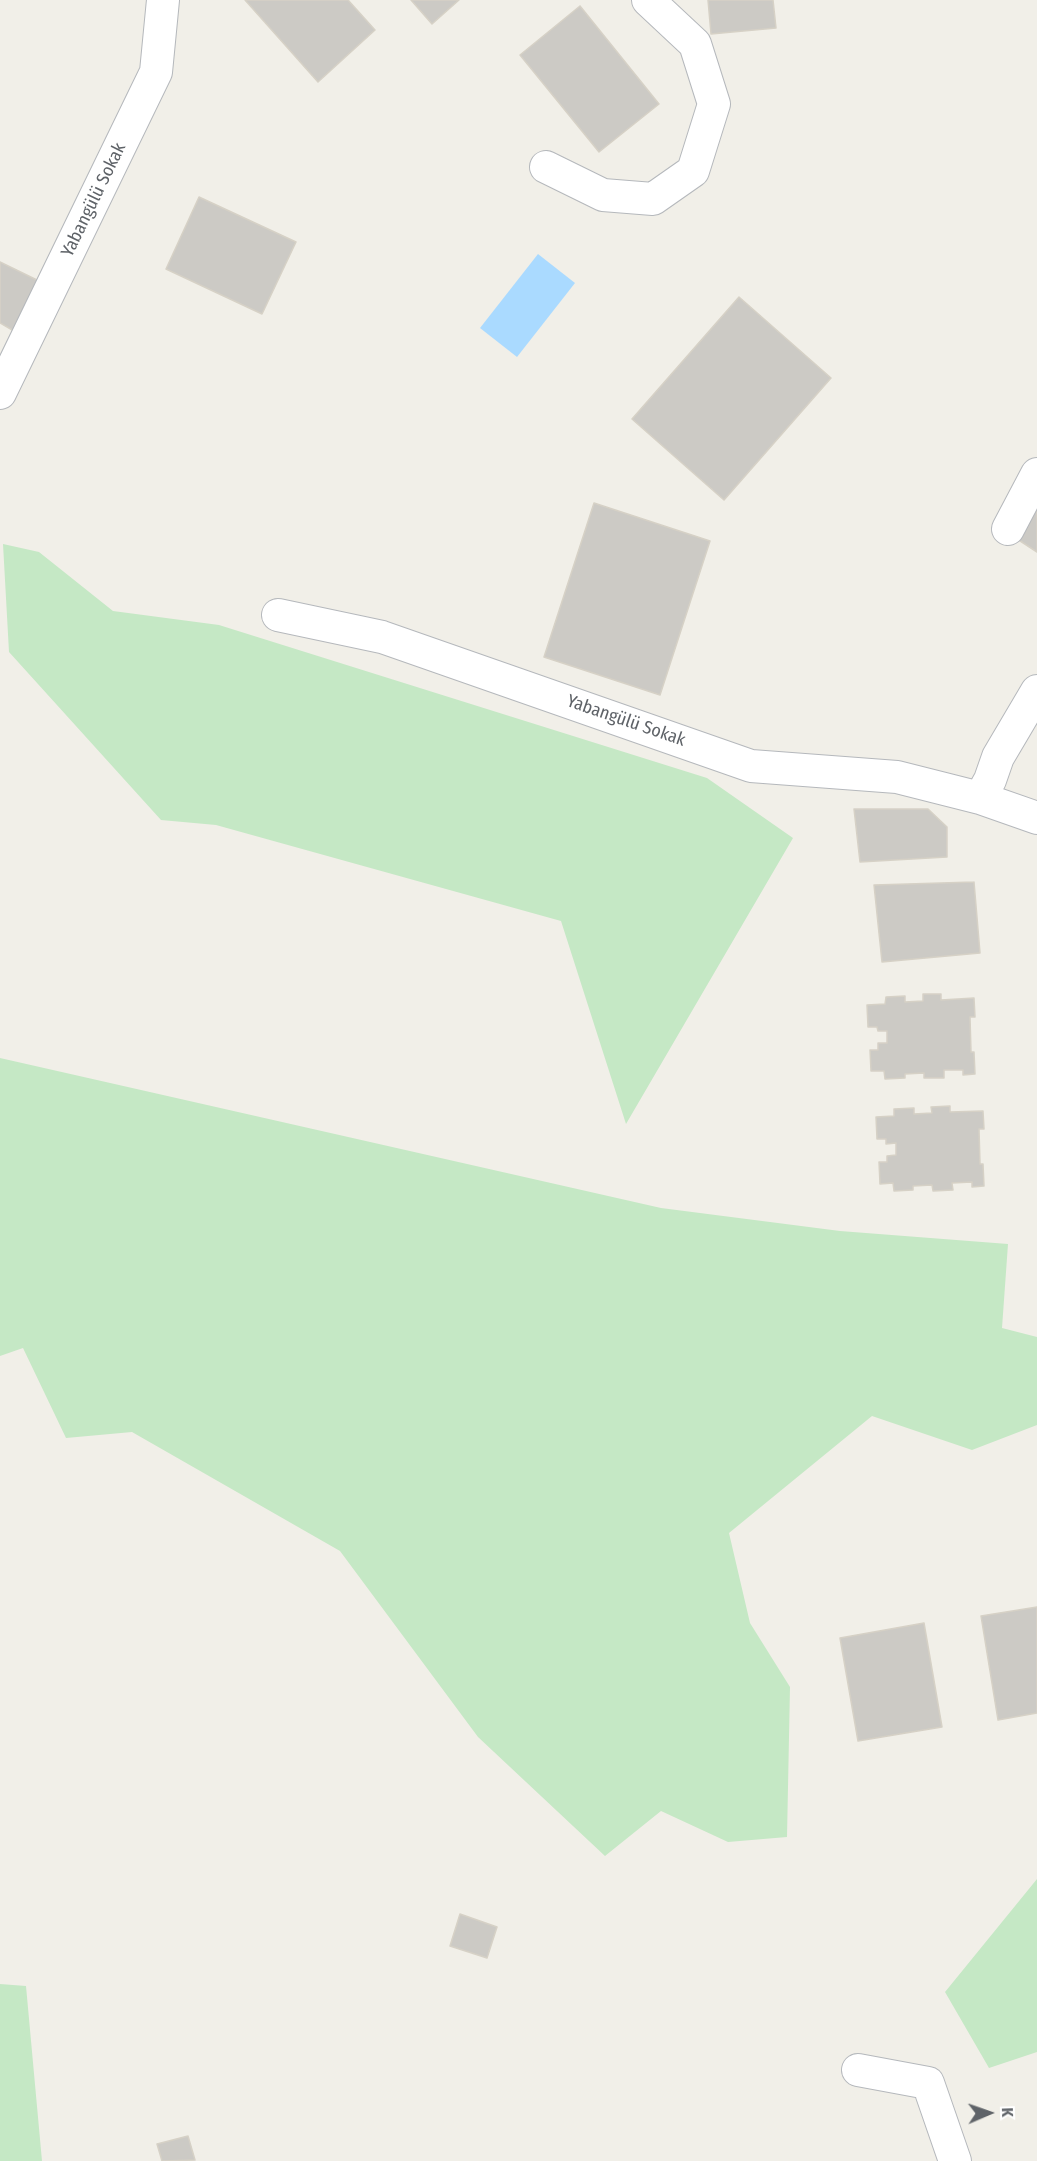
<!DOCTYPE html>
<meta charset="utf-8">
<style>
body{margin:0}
#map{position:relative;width:1037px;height:2161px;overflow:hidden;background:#f1efe8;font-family:"Fira Sans Condensed",sans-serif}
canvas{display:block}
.north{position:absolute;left:959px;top:2083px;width:60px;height:60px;-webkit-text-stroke:4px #fff;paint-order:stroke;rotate:88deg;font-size:16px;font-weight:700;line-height:24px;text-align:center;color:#5f6368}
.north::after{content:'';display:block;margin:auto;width:21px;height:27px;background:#5f6368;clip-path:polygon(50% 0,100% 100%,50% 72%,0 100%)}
</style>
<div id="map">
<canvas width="1037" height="2161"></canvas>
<div class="north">K</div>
</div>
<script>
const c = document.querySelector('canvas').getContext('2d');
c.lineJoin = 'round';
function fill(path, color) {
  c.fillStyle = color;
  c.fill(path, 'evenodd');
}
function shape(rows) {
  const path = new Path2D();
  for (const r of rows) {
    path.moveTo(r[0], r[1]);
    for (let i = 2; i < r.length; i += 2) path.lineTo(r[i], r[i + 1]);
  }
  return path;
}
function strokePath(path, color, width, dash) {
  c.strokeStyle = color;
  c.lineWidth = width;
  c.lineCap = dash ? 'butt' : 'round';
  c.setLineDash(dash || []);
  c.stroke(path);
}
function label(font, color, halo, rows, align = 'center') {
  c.font = font + ' "Fira Sans Condensed",sans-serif';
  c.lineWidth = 6;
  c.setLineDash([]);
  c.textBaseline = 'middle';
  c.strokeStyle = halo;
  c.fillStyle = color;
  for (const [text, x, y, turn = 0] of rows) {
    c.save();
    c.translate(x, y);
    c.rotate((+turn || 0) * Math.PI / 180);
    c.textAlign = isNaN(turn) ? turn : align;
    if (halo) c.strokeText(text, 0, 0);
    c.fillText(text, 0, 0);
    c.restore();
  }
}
const green = shape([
 [3,544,39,552,113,611,219,625,707,778,793,838,626,1124,561,921,216,825,161,820,9,652],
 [0,1058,661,1208,840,1231,1008,1244,1002,1328,1037,1337,1037,1425,972,1450,872,1416,729,1533,750,1623,790,1687,787,1837,728,1842,661,1811,605,1856,478,1737,340,1551,132,1432,66,1438,23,1348,0,1356],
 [1037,1879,1037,2052,989,2068,945,1992],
 [0,1984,26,1986,42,2161,0,2161]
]);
const water = shape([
 [538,254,575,283,517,357,480,328]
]);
const building = shape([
 [245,0,348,0,375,30,318,82,245,0],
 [411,0,459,0,432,24,411,0],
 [708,0,773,0,776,28,711,34,708,0],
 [580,6,659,104,599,152,520,55,580,6],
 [199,197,296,242,262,314,166,269,199,197],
 [0,262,39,281,14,331,0,323,0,262],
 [739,297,831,378,724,500,632,419,739,297],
 [1037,490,1037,552,1008,533,1037,490],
 [594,503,710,541,660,695,544,657,594,503],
 [854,809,928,809,947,827,947,857,860,862,854,809],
 [974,882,980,953,882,962,874,885,974,882],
 [923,994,941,994,941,1000,974,998,975,1017,970,1017,971,1052,974,1052,975,1074,963,1075,963,1070,944,1070,944,1078,924,1078,924,1073,905,1074,905,1078,885,1079,884,1071,871,1071,870,1050,878,1050,878,1043,887,1043,887,1031,878,1031,877,1027,868,1027,867,1005,885,1004,886,997,905,996,905,1002,923,1001,923,994],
 [950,1106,950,1112,983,1111,984,1129,979,1129,980,1164,983,1164,984,1186,972,1187,972,1182,952,1183,953,1190,933,1191,932,1185,913,1186,913,1190,894,1191,893,1183,880,1184,879,1162,887,1162,887,1156,896,1155,896,1143,886,1144,886,1139,877,1139,876,1117,894,1116,894,1109,914,1108,914,1114,932,1113,931,1107,950,1106],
 [1037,1607,1037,1713,998,1720,981,1616,1037,1607],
 [924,1623,942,1727,858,1741,840,1638,924,1623],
 [460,1914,497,1927,487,1958,450,1946,460,1914],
 [188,2136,195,2160,162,2161,157,2144,188,2136]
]);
const minor = shape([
 [546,167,603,195,653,199,693,171,714,104,695,44,648,0],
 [0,393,156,72,163,0],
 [1008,529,1037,474],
 [278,615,382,637,751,766,897,777,980,798],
 [1037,691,998,757,990,780,980,798,1037,818],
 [858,2070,928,2083,955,2161]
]);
const streetNames = [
 ["Yabangülü Sokak",94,200,-64],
 ["Yabangülü Sokak",626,721,19]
];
fill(green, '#c5e8c5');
fill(water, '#aadaff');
fill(building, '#cccac5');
strokePath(building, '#d6d1c6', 1.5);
strokePath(minor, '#b5b8bc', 34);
strokePath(minor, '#fff', 32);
label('18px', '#5f6368', '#fff', streetNames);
</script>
